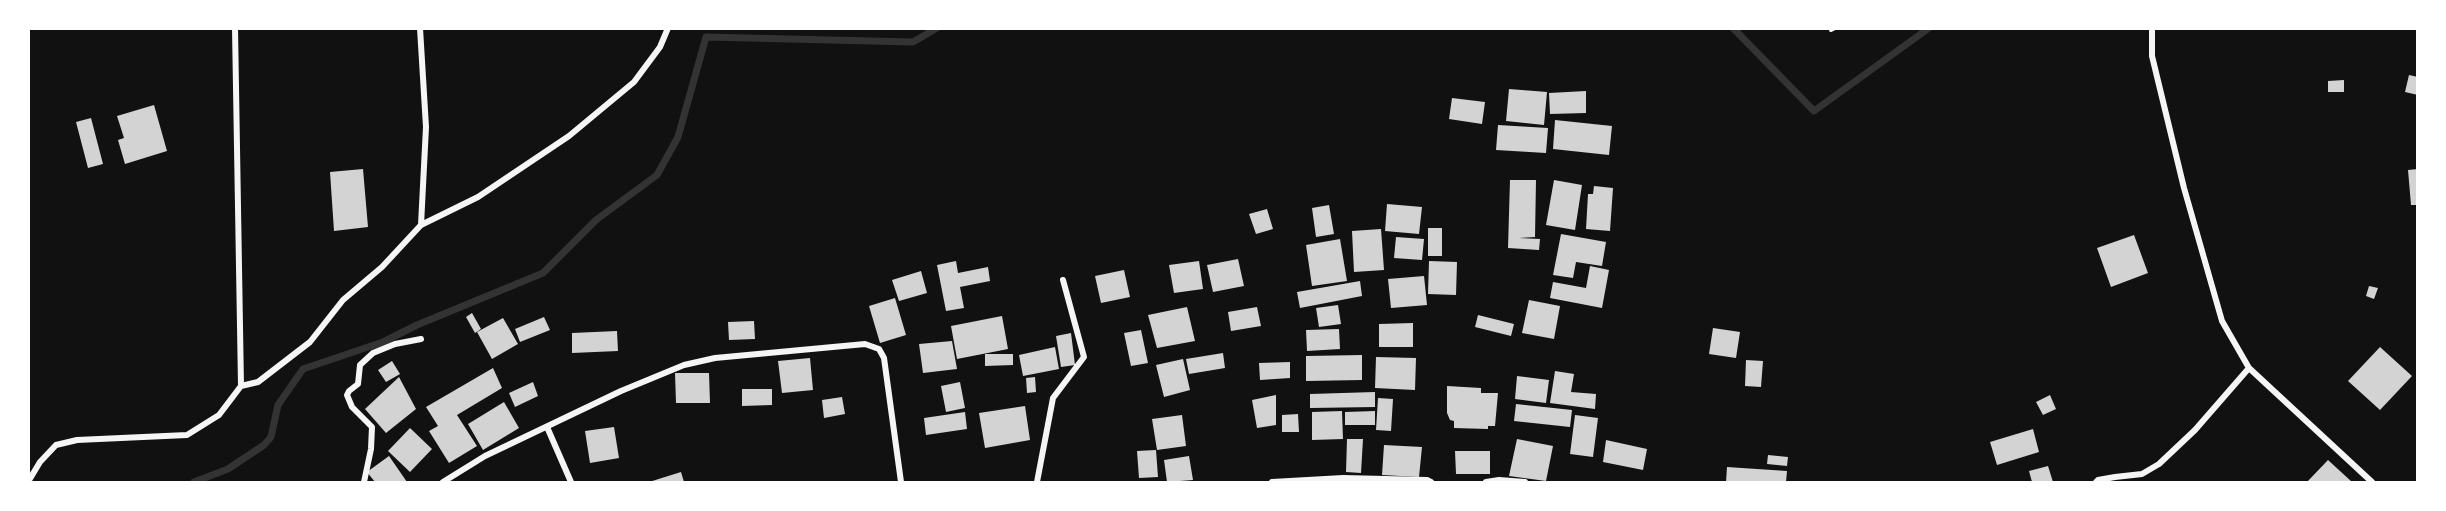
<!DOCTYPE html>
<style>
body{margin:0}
#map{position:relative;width:2446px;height:511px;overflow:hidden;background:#111;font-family:"IBM Plex Serif",serif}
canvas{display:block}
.frame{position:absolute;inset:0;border:30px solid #fff;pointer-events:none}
</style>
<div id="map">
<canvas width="2446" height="511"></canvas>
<div class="frame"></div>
</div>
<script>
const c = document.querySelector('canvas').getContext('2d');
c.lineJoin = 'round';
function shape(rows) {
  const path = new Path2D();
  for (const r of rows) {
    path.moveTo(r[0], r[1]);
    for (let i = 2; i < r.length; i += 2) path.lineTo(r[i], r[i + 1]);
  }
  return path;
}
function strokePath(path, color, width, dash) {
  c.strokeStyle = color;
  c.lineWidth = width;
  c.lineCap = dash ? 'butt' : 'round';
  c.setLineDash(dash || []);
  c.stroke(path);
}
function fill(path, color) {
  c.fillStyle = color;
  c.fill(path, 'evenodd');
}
const stream = shape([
 [1733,28,1814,111,1929,28],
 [194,482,228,469,264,445,271,437,278,405,303,369,383,342,417,325,543,273,596,220,657,175,678,137,706,37,913,42,937,28]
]);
const building = shape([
 [2409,75,2418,77,2418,95,2405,92],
 [2344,80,2344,92,2328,92,2328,81],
 [1509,89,1547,92,1544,125,1506,121],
 [1586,91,1586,113,1550,114,1549,93],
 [1452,98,1485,102,1482,124,1449,119],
 [154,105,167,151,125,164,118,140,124,138,117,116],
 [91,118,103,164,88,168,76,122],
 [1555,120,1612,126,1609,155,1553,149],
 [1498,125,1548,128,1546,153,1496,150],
 [363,169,368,227,334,231,330,172],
 [2418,169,2418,205,2411,205,2408,170],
 [1510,180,1536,180,1535,237,1519,238,1540,239,1539,250,1508,248],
 [1554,180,1582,185,1575,230,1546,225],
 [1594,186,1613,188,1610,231,1586,229,1588,194,1593,194],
 [1387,204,1422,207,1419,234,1385,231],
 [1329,205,1334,234,1316,237,1312,208],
 [1267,209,1273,229,1256,234,1249,214],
 [1428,228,1442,228,1442,256,1428,256],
 [1381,229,1384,270,1354,272,1352,231],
 [1561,234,1606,242,1602,266,1576,262,1573,278,1553,275],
 [2134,235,2148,273,2111,287,2097,248],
 [1396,237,1424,239,1422,260,1394,258],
 [1340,239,1347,281,1312,286,1306,245],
 [1238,259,1244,286,1213,292,1207,265],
 [956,261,958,273,988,267,990,281,960,287,964,308,946,311,937,265],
 [1199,261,1203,289,1174,293,1169,265],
 [1429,261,1457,262,1456,295,1428,294],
 [1590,266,1609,270,1602,308,1550,298,1553,282,1586,288],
 [1124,270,1130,297,1101,303,1095,276],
 [921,271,927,293,899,301,892,280],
 [1424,276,1427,305,1391,308,1388,279],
 [1360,281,1362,296,1300,308,1297,292],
 [2369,286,2378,288,2374,299,2366,296],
 [895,298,906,335,880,343,869,306],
 [1529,300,1560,306,1554,339,1522,333],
 [1338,305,1341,324,1319,327,1316,308],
 [1187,307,1195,341,1157,348,1148,315],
 [1257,307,1261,326,1231,331,1228,312],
 [472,313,481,329,475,333,466,317],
 [1478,315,1514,324,1511,336,1475,327],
 [1002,316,1008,349,957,359,951,326],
 [544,317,550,330,520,342,515,329],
 [503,318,518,344,492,359,477,332],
 [754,321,755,339,729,340,728,322],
 [1413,323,1413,347,1379,347,1379,324],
 [1713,328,1740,332,1736,358,1709,354],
 [1339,329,1340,349,1307,351,1306,330],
 [1141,330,1148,363,1131,366,1124,333],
 [617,331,618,351,572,353,572,333],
 [1071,333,1075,365,1061,367,1056,336],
 [952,341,957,369,923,373,919,344],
 [1055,347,1059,369,1023,376,1019,355],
 [2380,347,2412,376,2380,410,2348,381],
 [1223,353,1225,368,1189,374,1186,359],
 [985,354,1013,354,1013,365,985,366],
 [1362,355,1362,380,1306,381,1306,356],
 [1376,357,1416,358,1415,390,1375,388],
 [810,358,813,390,782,393,778,361],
 [1183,359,1190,390,1164,397,1156,365],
 [1746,360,1763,361,1761,387,1745,386],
 [392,361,400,374,386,382,378,370],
 [1290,362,1290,378,1260,380,1259,363],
 [493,368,502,388,457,415,477,446,449,463,429,431,438,426,426,407],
 [1555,371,1574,374,1571,392,1596,394,1595,409,1550,403],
 [675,373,709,373,710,403,676,403],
 [1517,376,1549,380,1546,403,1515,399],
 [399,377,416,409,386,433,365,409],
 [1035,377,1036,392,1027,393,1026,378],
 [533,382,538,396,515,407,509,393],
 [960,382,965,408,946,412,941,386],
 [1447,386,1481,388,1481,393,1498,393,1495,426,1488,426,1488,429,1454,428,1454,421,1450,420,1447,413],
 [742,389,772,389,772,405,742,406],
 [1375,392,1375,407,1310,408,1310,394],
 [1276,395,1276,425,1257,428,1252,400],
 [2050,395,2056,409,2043,415,2036,402],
 [842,397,845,414,824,418,822,400],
 [1378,398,1393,399,1391,431,1376,430],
 [504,402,519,428,483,450,468,424],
 [1516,404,1572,410,1570,427,1514,421],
 [1025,406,1030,440,985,448,979,413],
 [1342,411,1343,439,1312,440,1312,412],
 [1375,411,1375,425,1345,425,1345,412],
 [965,412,967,429,926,435,924,418],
 [1298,414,1299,432,1282,432,1282,415],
 [1182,415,1186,446,1157,450,1152,419],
 [1575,415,1598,418,1593,457,1570,454],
 [614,427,619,458,590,463,585,431],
 [410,428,432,449,410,472,388,451],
 [2033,429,2039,452,1997,465,1990,442],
 [1347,439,1363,439,1361,473,1346,472],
 [1517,439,1553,446,1546,481,1509,476],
 [1606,440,1647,449,1643,470,1603,462],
 [1384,445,1422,447,1419,477,1382,475],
 [1156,450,1158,477,1139,478,1137,451],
 [1455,451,1490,451,1490,474,1456,474],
 [1768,455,1788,457,1787,466,1767,464],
 [389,456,407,482,375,482,367,472],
 [1189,456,1193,480,1167,482,1164,460],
 [2328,460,2352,482,2307,482],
 [2048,466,2053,482,2032,482,2029,471],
 [1727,467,1787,471,1786,482,1726,482],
 [681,472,684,482,649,482]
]);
const path = shape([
 [1831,30,1835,28]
]);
const minor = shape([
 [235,28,241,386],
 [420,28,426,127,421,225],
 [2152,28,2152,56,2184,188,2222,321,2249,368,2372,482],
 [547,427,571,482],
 [28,482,40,462,56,445,77,440,187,435,219,415,241,386,258,382,310,342,343,300,382,267,421,225,478,197,569,136,634,82,660,47,668,28],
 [364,482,371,449,372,427,352,407,347,395,349,391,358,384,360,365,373,353,395,344,421,339],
 [443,482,485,456,621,391,684,365,715,358,865,344,879,349,884,358,901,482],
 [1037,482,1053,398,1084,357,1063,280],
 [1272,482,1343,478,1427,480,1431,482],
 [1486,482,1499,480,1525,482],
 [2096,482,2098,480,2115,477,2142,474,2159,464,2195,430,2249,368]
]);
strokePath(stream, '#333', 7);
fill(building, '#d3d3d3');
strokePath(path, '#f5f5f5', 4);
strokePath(minor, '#f5f5f5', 6);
</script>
